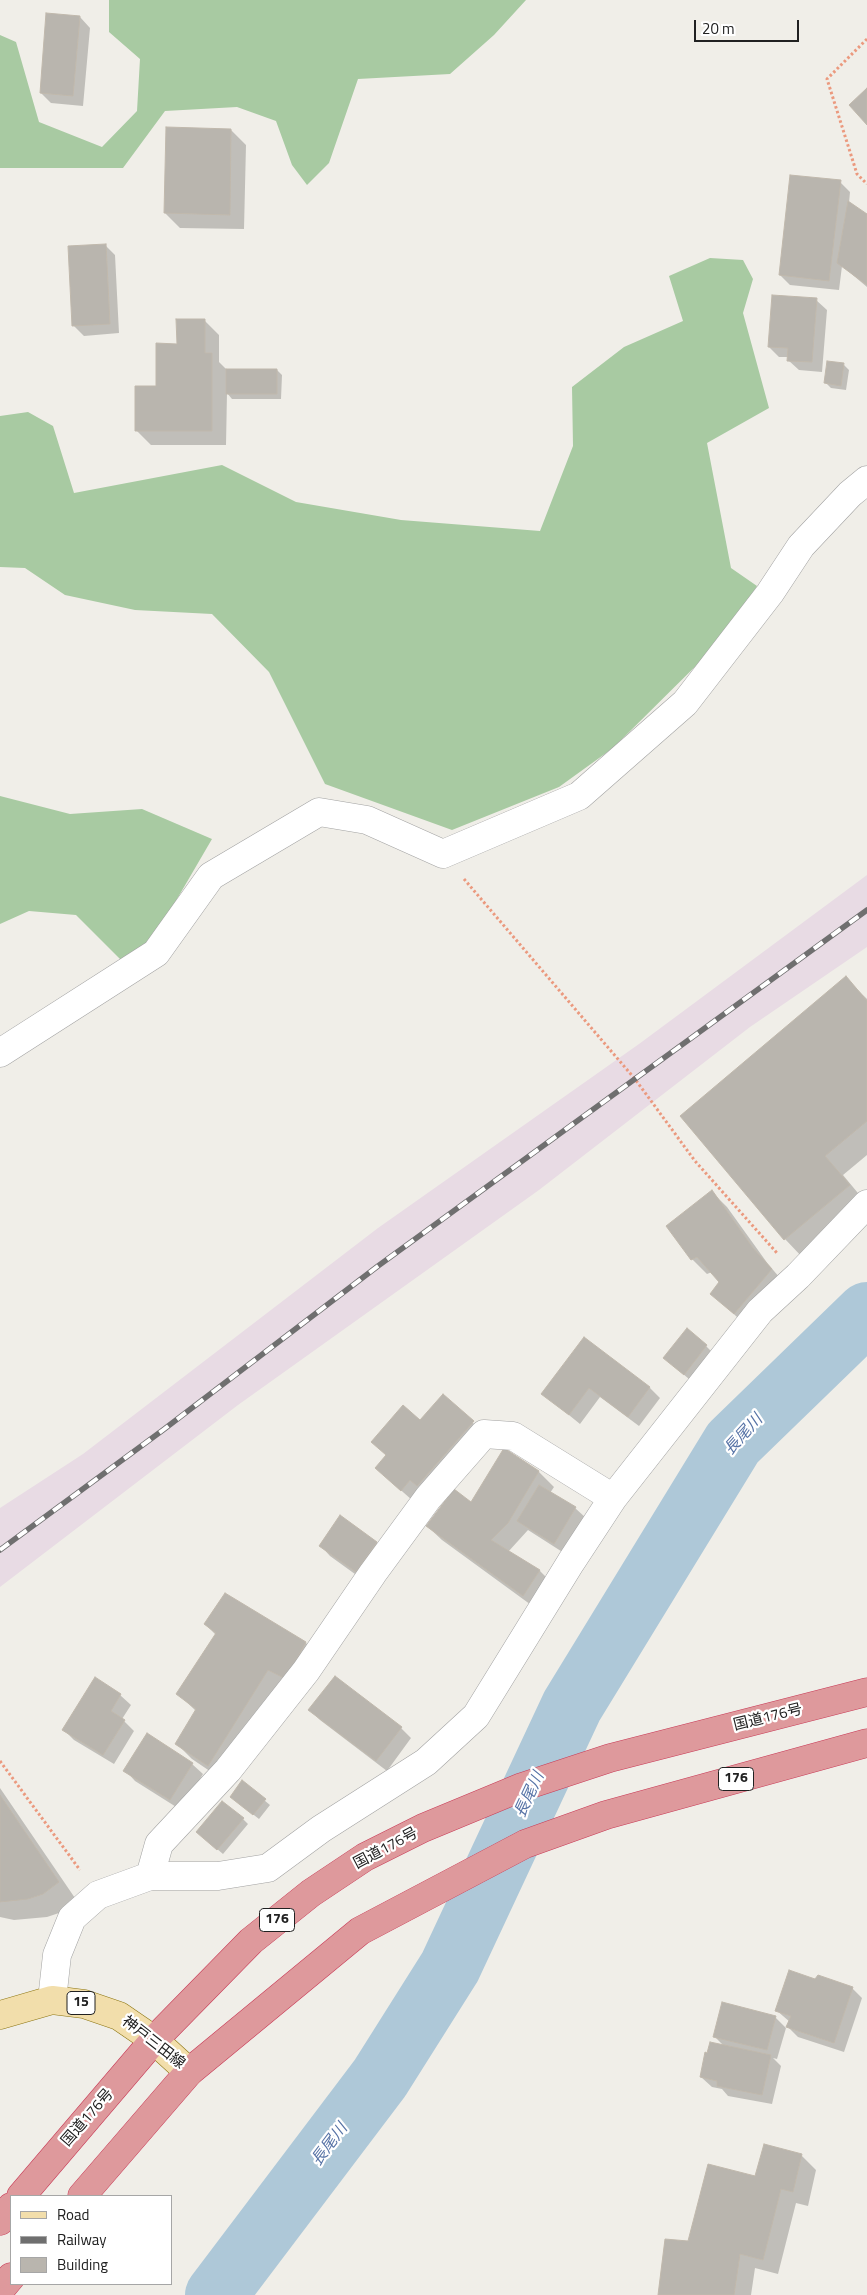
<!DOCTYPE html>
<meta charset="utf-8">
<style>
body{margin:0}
#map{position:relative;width:867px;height:2295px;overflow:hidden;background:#f0eee8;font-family:"Titillium Web",sans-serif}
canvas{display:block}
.legend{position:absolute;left:10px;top:2195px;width:162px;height:90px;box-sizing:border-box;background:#fff;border:1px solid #a6a6a6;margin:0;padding:6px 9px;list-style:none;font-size:15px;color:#212121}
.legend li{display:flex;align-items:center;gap:10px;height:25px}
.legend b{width:25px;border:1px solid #a6a6a6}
.scale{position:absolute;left:694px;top:20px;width:105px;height:22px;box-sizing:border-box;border:2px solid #212121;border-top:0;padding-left:6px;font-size:15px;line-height:18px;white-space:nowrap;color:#212121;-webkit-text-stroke:4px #fff;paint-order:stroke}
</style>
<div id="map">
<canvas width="867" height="2295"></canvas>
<ul class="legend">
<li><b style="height:6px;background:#f2deab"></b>Road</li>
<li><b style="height:6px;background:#6f6f6f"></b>Railway</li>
<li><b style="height:14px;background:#b9b5ae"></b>Building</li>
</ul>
<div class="scale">20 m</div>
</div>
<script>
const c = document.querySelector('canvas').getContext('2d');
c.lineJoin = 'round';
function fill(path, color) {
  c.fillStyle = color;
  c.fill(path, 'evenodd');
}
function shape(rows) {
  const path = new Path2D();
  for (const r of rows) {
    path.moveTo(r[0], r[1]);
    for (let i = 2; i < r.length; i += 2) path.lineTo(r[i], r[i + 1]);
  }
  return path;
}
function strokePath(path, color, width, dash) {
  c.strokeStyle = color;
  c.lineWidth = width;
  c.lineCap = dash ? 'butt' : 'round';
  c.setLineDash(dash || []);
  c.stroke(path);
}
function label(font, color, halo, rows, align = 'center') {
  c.font = font + ' "Titillium Web","Noto Sans JP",sans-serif';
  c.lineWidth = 4.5;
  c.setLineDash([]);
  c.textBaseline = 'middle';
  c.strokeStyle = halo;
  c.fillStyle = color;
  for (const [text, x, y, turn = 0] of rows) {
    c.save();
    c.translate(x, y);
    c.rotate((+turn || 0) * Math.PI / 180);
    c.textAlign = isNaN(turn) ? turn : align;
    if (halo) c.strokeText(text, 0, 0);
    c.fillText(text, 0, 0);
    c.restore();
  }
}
const industrial = shape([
 [867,875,867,947,750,1027,539,1190,238,1405,0,1587,0,1508,83,1454,378,1228,639,1044]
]);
const forest = shape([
 [109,0,526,0,494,35,450,74,358,79,329,163,307,185,292,165,276,121,237,107,165,111,123,168,0,168,0,35,16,42,39,122,102,147,137,111,140,59,109,32],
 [710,258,743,260,753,279,743,313,769,408,707,443,731,568,757,586,729,633,613,748,559,787,452,830,325,784,269,672,212,614,135,610,65,595,25,568,0,567,0,416,28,412,53,426,74,493,222,465,296,502,401,520,540,531,573,446,572,387,624,347,683,321,669,276],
 [0,796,70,814,142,809,212,839,149,947,123,962,76,915,29,911,0,924]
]);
const shadow = shape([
 [80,17,90,28,83,106,51,103,41,93],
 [231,130,246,145,244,229,180,228,165,213],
 [840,182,850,192,849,203,867,216,867,287,842,266,839,290,790,285,780,275],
 [105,245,115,255,119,333,84,336,73,325],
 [816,300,827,310,822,372,799,370,788,360,789,357,779,357,769,347],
 [204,320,219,335,219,362,227,370,277,370,282,375,281,399,232,399,227,393,226,445,151,445,136,430,178,345],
 [844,365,849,370,846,390,831,388,826,383],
 [846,978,867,999,867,1155,843,1175,867,1204,803,1258,785,1239],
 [712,1192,727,1207,768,1264,786,1285,749,1328,712,1294,720,1282,712,1272,707,1274,692,1259],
 [584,1338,650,1388,660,1398,639,1426,600,1397,580,1424,543,1394],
 [706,1346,711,1351,689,1379,670,1363],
 [443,1396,483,1432,412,1500,387,1478,420,1422],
 [504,1449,539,1472,554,1487,550,1493,575,1508,586,1518,564,1553,528,1530,508,1552,540,1571,554,1585,538,1610,442,1540,427,1526,472,1503],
 [341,1517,377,1543,387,1553,366,1582,330,1556,320,1545],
 [225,1595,306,1643,320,1658,223,1780,192,1759,177,1744,196,1711,178,1694,216,1635,205,1624],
 [120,1695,131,1705,122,1719,134,1731,114,1764,74,1740,64,1730],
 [310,1710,401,1728,411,1738,387,1771,320,1720],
 [147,1735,192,1764,203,1774,181,1810,135,1781,125,1770],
 [242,1782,270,1805,259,1819,236,1801],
 [0,1788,77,1901,62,1912,47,1917,14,1920,0,1917],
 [243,1819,248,1824,223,1854,203,1837],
 [816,1981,852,1988,862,1998,844,2052,798,2037,788,2027,790,2022,776,2010],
 [775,2017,786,2028,777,2059,773,2058,781,2066,772,2104,728,2096,722,2089,712,2087,701,2077,724,2046,714,2036],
 [801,2155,816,2170,808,2206,796,2203,778,2274,755,2268,751,2295,659,2295,688,2242,756,2177]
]);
const river = shape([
 [216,2295,380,2078,450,1967,572,1706,733,1443,867,1313]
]);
const building = shape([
 [46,13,80,16,73,96,40,93,46,13],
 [867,88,867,125,849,105,867,88],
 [166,127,231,129,230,215,164,213,166,127],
 [790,175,841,180,829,281,779,275,790,175],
 [848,201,867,214,867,285,837,263,848,201],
 [106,244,110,324,72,326,68,246,106,244],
 [772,295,817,298,812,362,787,361,788,348,768,347,772,295],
 [176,319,205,319,205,353,212,353,212,431,135,431,135,386,156,386,156,343,177,344,176,319],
 [827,361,844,363,841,386,824,383,827,361],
 [226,369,277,369,277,394,226,394,226,369],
 [846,976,867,1001,867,1121,825,1156,850,1185,784,1240,680,1116,846,976],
 [712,1190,753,1248,772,1269,734,1314,710,1294,719,1282,697,1257,691,1260,666,1226,712,1190],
 [687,1328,707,1345,684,1375,663,1358,687,1328],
 [584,1337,650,1387,628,1417,589,1388,569,1415,541,1394,584,1337],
 [443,1394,474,1421,417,1486,410,1480,401,1491,375,1468,386,1455,371,1442,403,1405,420,1420,443,1394],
 [504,1448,539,1471,508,1523,491,1540,540,1570,523,1596,426,1526,454,1489,471,1502,504,1448],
 [539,1485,576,1507,554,1544,517,1521,539,1485],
 [340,1515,377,1542,356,1572,319,1546,340,1515],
 [225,1593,306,1642,286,1679,268,1670,208,1766,175,1744,196,1709,176,1694,216,1633,204,1624,225,1593],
 [335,1676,402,1727,376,1761,308,1710,335,1676],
 [95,1677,121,1694,111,1711,125,1720,103,1755,62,1730,95,1677],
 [147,1733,193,1763,170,1800,123,1771,147,1733],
 [242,1780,266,1799,253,1815,230,1797,242,1780],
 [0,1795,59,1882,43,1894,28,1899,0,1902,0,1795],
 [222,1801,244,1818,217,1850,196,1832,222,1801],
 [789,1970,815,1979,818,1975,853,1987,834,2043,786,2027,791,2016,775,2011,789,1970],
 [722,2002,776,2016,767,2050,713,2037,722,2002],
 [710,2042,771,2055,762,2095,717,2086,717,2081,700,2077,705,2052,707,2053,710,2042],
 [764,2144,802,2154,793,2192,781,2189,763,2260,740,2254,734,2295,658,2295,665,2239,688,2241,708,2164,755,2176,764,2144]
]);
const path = shape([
 [867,39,827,79,857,174,867,184],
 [464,879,635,1079,695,1161,777,1253],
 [0,1761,80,1870]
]);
const street = shape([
 [0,1053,156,953,211,876,319,812,367,820,443,854,579,796,685,703,770,593,801,546,850,494,867,480],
 [150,1876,159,1844,228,1770,306,1671,373,1573,428,1498,484,1434,513,1436,613,1498],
 [52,2000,57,1955,72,1918,98,1895,150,1876,218,1876,268,1868,321,1829,426,1762,476,1716,571,1562,613,1498,760,1311,798,1276,867,1204]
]);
const primary = shape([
 [0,2015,52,2000,84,2004,119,2016,154,2040,189,2072]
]);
const highway = shape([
 [21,2196,154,2040,251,1941,311,1893,365,1857,423,1828,522,1787,610,1758,867,1692],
 [82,2196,189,2072,360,1931,525,1844,606,1815,867,1743],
 [0,2221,11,2207],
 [0,2290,11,2277]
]);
const rail = shape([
 [0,1550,163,1430,378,1266,867,910]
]);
const shields = [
 [736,1779,35],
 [277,1920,35],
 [81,2003,28]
];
const shieldNames = [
 ["176",736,1779],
 ["176",277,1920],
 ["15",81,2003]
];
const streetNames = [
 ["国道176号",768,1718,-14],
 ["国道176号",386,1849,-28],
 ["神戸三田線",153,2043,38],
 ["国道176号",88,2118,-49]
];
const waterNames = [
 ["長尾川",744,1435,-48],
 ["長尾川",530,1795,-65],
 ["長尾川",330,2145,-53]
];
fill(industrial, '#e8dbe4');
fill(forest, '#a8caa2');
fill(shadow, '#0003');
strokePath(river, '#aec8d8', 62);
fill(building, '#b9b5ae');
strokePath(building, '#c0b8ac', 1);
strokePath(street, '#a2a2a2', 29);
strokePath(primary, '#8c7511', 29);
strokePath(highway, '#c83b57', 29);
strokePath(path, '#eb997e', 3, [2.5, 2.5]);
strokePath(street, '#fff', 28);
strokePath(primary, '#f2deab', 28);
strokePath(highway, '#de999c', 28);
strokePath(rail, '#6f6f6f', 5.5);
strokePath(rail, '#fff', 4, [11]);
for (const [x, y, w] of shields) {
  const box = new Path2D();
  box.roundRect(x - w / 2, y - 11.5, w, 23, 4);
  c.fillStyle = '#fff';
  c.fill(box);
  strokePath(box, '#212121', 1);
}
label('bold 14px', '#212121', null, shieldNames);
label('15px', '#212121', '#fff', streetNames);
label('italic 16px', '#5773a6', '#fff', waterNames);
</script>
